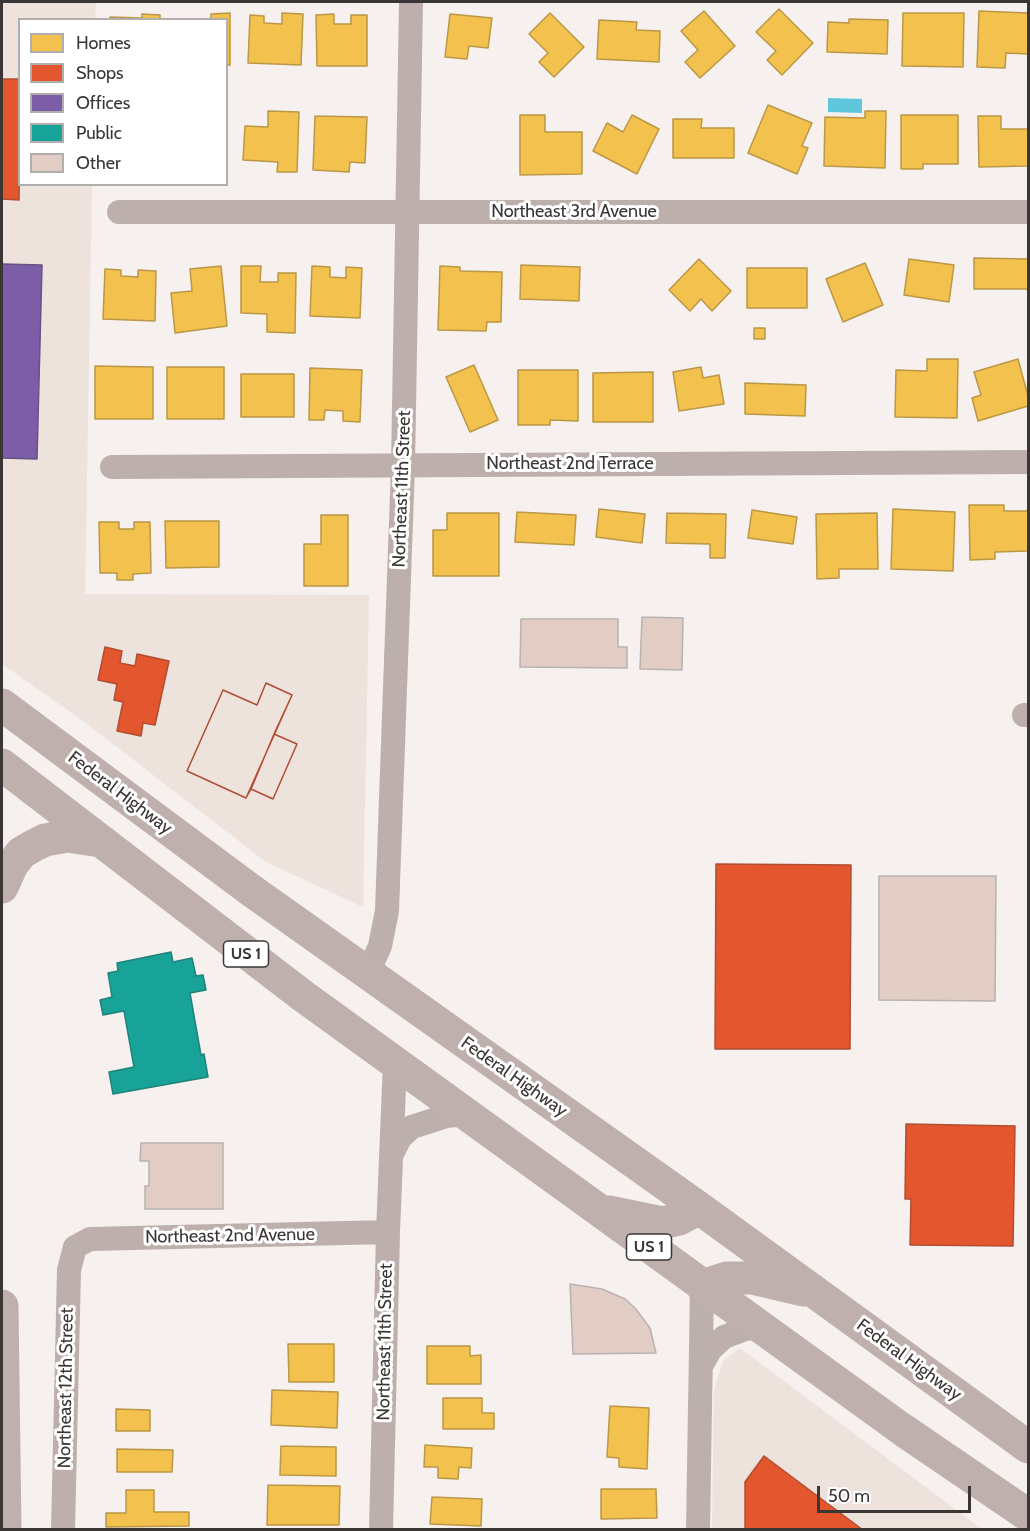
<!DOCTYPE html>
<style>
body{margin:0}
#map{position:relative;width:1030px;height:1531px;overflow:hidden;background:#f6f0ee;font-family:Cabin,sans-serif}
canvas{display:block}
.frame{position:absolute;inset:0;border:3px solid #3a3635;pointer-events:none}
.legend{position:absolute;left:18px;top:18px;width:210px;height:168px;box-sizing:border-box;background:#fff;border:2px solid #b0afae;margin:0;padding:8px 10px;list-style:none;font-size:18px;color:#3a3635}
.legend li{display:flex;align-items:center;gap:12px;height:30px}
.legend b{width:30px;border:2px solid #b0afae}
.scale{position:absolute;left:817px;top:1486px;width:154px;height:27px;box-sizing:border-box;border:3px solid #3a3635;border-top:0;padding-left:8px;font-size:18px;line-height:21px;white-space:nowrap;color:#3a3635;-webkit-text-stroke:4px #fff;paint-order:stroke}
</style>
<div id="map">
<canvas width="1030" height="1531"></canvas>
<div class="frame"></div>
<ul class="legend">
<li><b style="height:16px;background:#f2c14e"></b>Homes</li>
<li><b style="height:16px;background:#e4572e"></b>Shops</li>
<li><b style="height:16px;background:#7b5ea7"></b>Offices</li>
<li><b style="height:16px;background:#17a398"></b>Public</li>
<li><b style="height:16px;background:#e1cdc4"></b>Other</li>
</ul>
<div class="scale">50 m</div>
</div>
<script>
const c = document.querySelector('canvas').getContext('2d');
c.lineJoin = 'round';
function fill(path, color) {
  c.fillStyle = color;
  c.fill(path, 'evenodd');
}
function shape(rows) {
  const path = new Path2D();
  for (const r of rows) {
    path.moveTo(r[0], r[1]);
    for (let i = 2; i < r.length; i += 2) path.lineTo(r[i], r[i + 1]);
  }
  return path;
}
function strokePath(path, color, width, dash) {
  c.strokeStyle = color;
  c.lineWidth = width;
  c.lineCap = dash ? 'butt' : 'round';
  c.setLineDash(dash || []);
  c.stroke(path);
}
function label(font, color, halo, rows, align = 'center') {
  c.font = font + ' Cabin,sans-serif';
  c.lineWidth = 6;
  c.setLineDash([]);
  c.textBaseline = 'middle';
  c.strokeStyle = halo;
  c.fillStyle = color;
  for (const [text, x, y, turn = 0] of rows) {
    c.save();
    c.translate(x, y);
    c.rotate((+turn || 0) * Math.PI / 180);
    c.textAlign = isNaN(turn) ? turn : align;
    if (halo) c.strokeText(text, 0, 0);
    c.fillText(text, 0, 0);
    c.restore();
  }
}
const built = shape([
 [2,2,96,2,95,19,20,20,20,184,92,185,85,594,369,595,363,907,266,862,83,721,2,664],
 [740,1348,982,1529,712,1530,714,1390,723,1361]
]);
const water = shape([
 [828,98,862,99,862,113,828,112]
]);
const homes = shape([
 [779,9,813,43,782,75,767,60,776,51,756,32,779,9],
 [704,11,735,46,700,78,685,62,698,50,681,31,704,11],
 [979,11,1028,13,1028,66,1028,54,1006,53,1005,68,977,67,979,11],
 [230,13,230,65,226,65,226,20,211,20,211,14,230,13],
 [282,13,303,14,301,65,248,63,250,15,264,16,264,23,282,24,282,13],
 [550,13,584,47,554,77,539,62,548,53,529,34,550,13],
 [903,13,964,13,963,67,902,66,903,13],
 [142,14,160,15,160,20,110,20,110,17,142,18,142,14],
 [334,14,334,24,351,24,351,15,367,15,367,66,317,66,316,15,334,14],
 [450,14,492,18,488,48,469,46,467,59,445,57,450,14],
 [849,19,888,20,887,54,827,52,828,22,849,23,849,19],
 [599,20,637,22,636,30,660,31,659,62,597,59,599,20],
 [768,105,812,123,802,146,808,148,797,174,748,153,768,105],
 [268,111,299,112,297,172,277,172,278,162,243,160,245,126,268,127,268,111],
 [865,111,886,111,885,168,824,166,825,117,865,118,865,111],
 [520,115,545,115,545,132,582,132,582,174,520,175,520,115],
 [632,115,659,129,637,174,593,151,607,123,623,132,632,115],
 [901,115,958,115,958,164,923,164,923,169,901,169,901,115],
 [315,116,367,117,365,163,350,162,349,172,313,170,315,116],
 [978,116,1001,116,1001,129,1028,129,1028,166,979,167,978,116],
 [673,119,702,119,701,128,734,128,734,158,673,158,673,119],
 [974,258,1028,259,1028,289,974,289,974,258],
 [699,259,731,291,712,311,701,299,690,311,669,290,699,259],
 [909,259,954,265,949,302,904,295,909,259],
 [865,263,883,305,843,322,826,279,865,263],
 [521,265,580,267,579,301,520,299,521,265],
 [221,266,227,326,175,333,171,293,192,291,190,269,221,266],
 [241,266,261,266,260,282,278,282,278,273,296,273,295,333,267,332,267,314,241,313,241,266],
 [312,266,330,267,330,277,346,278,346,267,362,268,360,318,310,316,312,266],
 [440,266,460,267,460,271,502,272,501,322,487,322,486,331,438,330,440,266],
 [747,268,807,268,807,308,747,308,747,268],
 [105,269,121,270,121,276,138,277,138,270,156,271,155,321,103,319,105,269],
 [754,328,765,328,765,339,754,339,754,328],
 [927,359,958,359,957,418,895,417,896,370,927,371,927,359],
 [1018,359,1028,396,1028,406,978,421,972,398,981,395,974,372,1018,359],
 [474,365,498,420,470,432,446,377,474,365],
 [95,366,153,367,153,419,95,419,95,366],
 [167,367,224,367,224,419,167,419,167,367],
 [701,367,703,378,719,375,724,404,679,411,673,372,701,367],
 [310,368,362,370,360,422,343,421,343,411,325,410,324,420,309,420,310,368],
 [518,370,578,370,578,421,550,420,550,425,518,425,518,370],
 [653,372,653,422,593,422,593,373,653,372],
 [241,374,294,374,294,417,241,417,241,374],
 [745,383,806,385,805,416,745,414,745,383],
 [969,505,1004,505,1004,511,1028,511,1028,551,995,552,995,559,970,560,969,505],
 [599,509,645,514,642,543,596,537,599,509],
 [893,509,955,512,953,571,891,569,893,509],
 [752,510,797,517,793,544,748,538,752,510],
 [517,512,576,515,574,545,515,542,517,512],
 [447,513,499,513,499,576,433,576,433,530,447,530,447,513],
 [667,513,726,514,725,558,710,558,710,544,666,543,667,513],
 [877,513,878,569,839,569,839,578,817,579,816,514,877,513],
 [321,515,348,515,348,586,304,586,304,544,321,544,321,515],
 [165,521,219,521,219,567,166,568,165,521],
 [99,522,119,522,119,529,134,529,134,522,150,522,151,573,133,574,133,580,117,580,117,573,100,573,99,522],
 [288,1344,334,1344,334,1382,289,1382,288,1344],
 [427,1346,470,1346,470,1356,481,1355,481,1384,427,1384,427,1346],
 [272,1390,338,1392,337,1428,271,1425,272,1390],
 [443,1398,482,1398,482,1413,494,1413,494,1429,443,1429,443,1398],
 [610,1406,649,1408,647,1469,619,1467,619,1458,607,1457,610,1406],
 [116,1409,150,1410,150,1431,116,1431,116,1409],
 [425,1445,472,1448,471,1468,459,1467,458,1479,438,1478,438,1467,424,1467,425,1445],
 [281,1446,336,1447,336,1476,280,1475,281,1446],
 [117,1449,173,1450,172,1472,117,1472,117,1449],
 [268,1485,340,1486,339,1525,267,1525,268,1485],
 [601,1489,656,1489,657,1518,601,1519,601,1489],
 [126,1490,154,1490,154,1512,189,1512,189,1526,106,1527,106,1513,126,1513,126,1490],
 [432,1497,482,1499,481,1526,430,1524,432,1497]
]);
const shops = shape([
 [2,79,20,79,19,200,2,199,2,79],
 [105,647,122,651,120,663,135,666,137,654,169,661,155,725,143,723,141,736,117,731,123,702,114,700,117,684,98,680,105,647],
 [266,683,292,695,246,798,187,771,223,690,257,705,266,683],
 [266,683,292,695,274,734,297,744,273,799,251,789,246,798,187,771,223,690,257,705,266,683],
 [274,734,297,744,273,799,251,789,274,734],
 [716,864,851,865,850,1049,715,1049,716,864],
 [906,1124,1015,1126,1013,1246,910,1245,911,1199,905,1199,906,1124],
 [764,1456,863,1530,745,1530,745,1482,764,1456]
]);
const offices = shape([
 [2,264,42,265,37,459,2,458,2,264]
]);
const public = shape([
 [171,952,173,962,192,958,196,976,203,975,206,990,190,993,201,1055,204,1054,208,1077,113,1094,109,1072,134,1067,124,1011,103,1015,100,1000,112,997,108,973,118,971,117,963,171,952]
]);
const building = shape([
 [642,617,683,618,682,670,640,669,642,617],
 [521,619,618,619,618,647,627,647,627,668,520,667,521,619],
 [879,876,996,876,995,1001,879,1000,879,876],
 [141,1143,223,1143,223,1209,145,1209,145,1186,149,1186,149,1161,140,1161,141,1143],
 [570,1284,602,1289,625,1299,635,1308,650,1328,656,1353,573,1354,570,1284]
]);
const minor = shape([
 [119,212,1028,212],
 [112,467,1028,462],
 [1024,715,1028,715],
 [368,973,380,946,387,911,403,466,411,2],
 [392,1154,400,1138,412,1127,446,1116,467,1114],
 [701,1366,710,1350,724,1337,745,1329,760,1327],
 [63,1530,69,1270,75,1247,90,1239,388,1232],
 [381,1530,388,1232,395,1062],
 [698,1530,702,1286]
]);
const primary = shape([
 [2,705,252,891,699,1208,1028,1447],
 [2,765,303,996,903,1430,1028,1515],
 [2,887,12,865,21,853,33,846,45,840,68,836,100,841],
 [609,1212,662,1223,679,1219,699,1208],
 [702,1286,727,1278,752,1278,803,1290],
 [2,1306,5,1530]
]);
const shields = [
 [246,954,45],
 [649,1247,45]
];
const shieldNames = [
 ["US 1",246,954],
 ["US 1",649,1247]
];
const streetNames = [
 ["Northeast 3rd Avenue",574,212],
 ["Northeast 2nd Terrace",570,464],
 ["Northeast 11th Street",402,489,-88],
 ["Federal Highway",120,793,37],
 ["Federal Highway",514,1077,35],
 ["Northeast 2nd Avenue",230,1236,-1],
 ["Northeast 11th Street",385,1342,-89],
 ["Federal Highway",909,1360,36],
 ["Northeast 12th Street",66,1388,-89]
];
fill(built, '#eee2dd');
fill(water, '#5ec7db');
fill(homes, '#f2c14e');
strokePath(homes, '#bb9746', 1.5);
fill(shops, '#e4572e');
strokePath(shops, '#b14d30', 1.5);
fill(offices, '#7b5ea7');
strokePath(offices, '#685285', 1.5);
fill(public, '#17a398');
strokePath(public, '#22827a', 1.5);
fill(building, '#e1cdc4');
strokePath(building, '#b7b2b0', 1.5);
strokePath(minor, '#bdafac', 24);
strokePath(primary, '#bfb0ad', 33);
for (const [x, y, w] of shields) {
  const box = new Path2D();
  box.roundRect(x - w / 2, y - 13, w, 26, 4.5);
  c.fillStyle = '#fff';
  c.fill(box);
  strokePath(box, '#3a3635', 1.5);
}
label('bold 16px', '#3a3635', null, shieldNames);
label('18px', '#3a3635', '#fff', streetNames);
</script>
